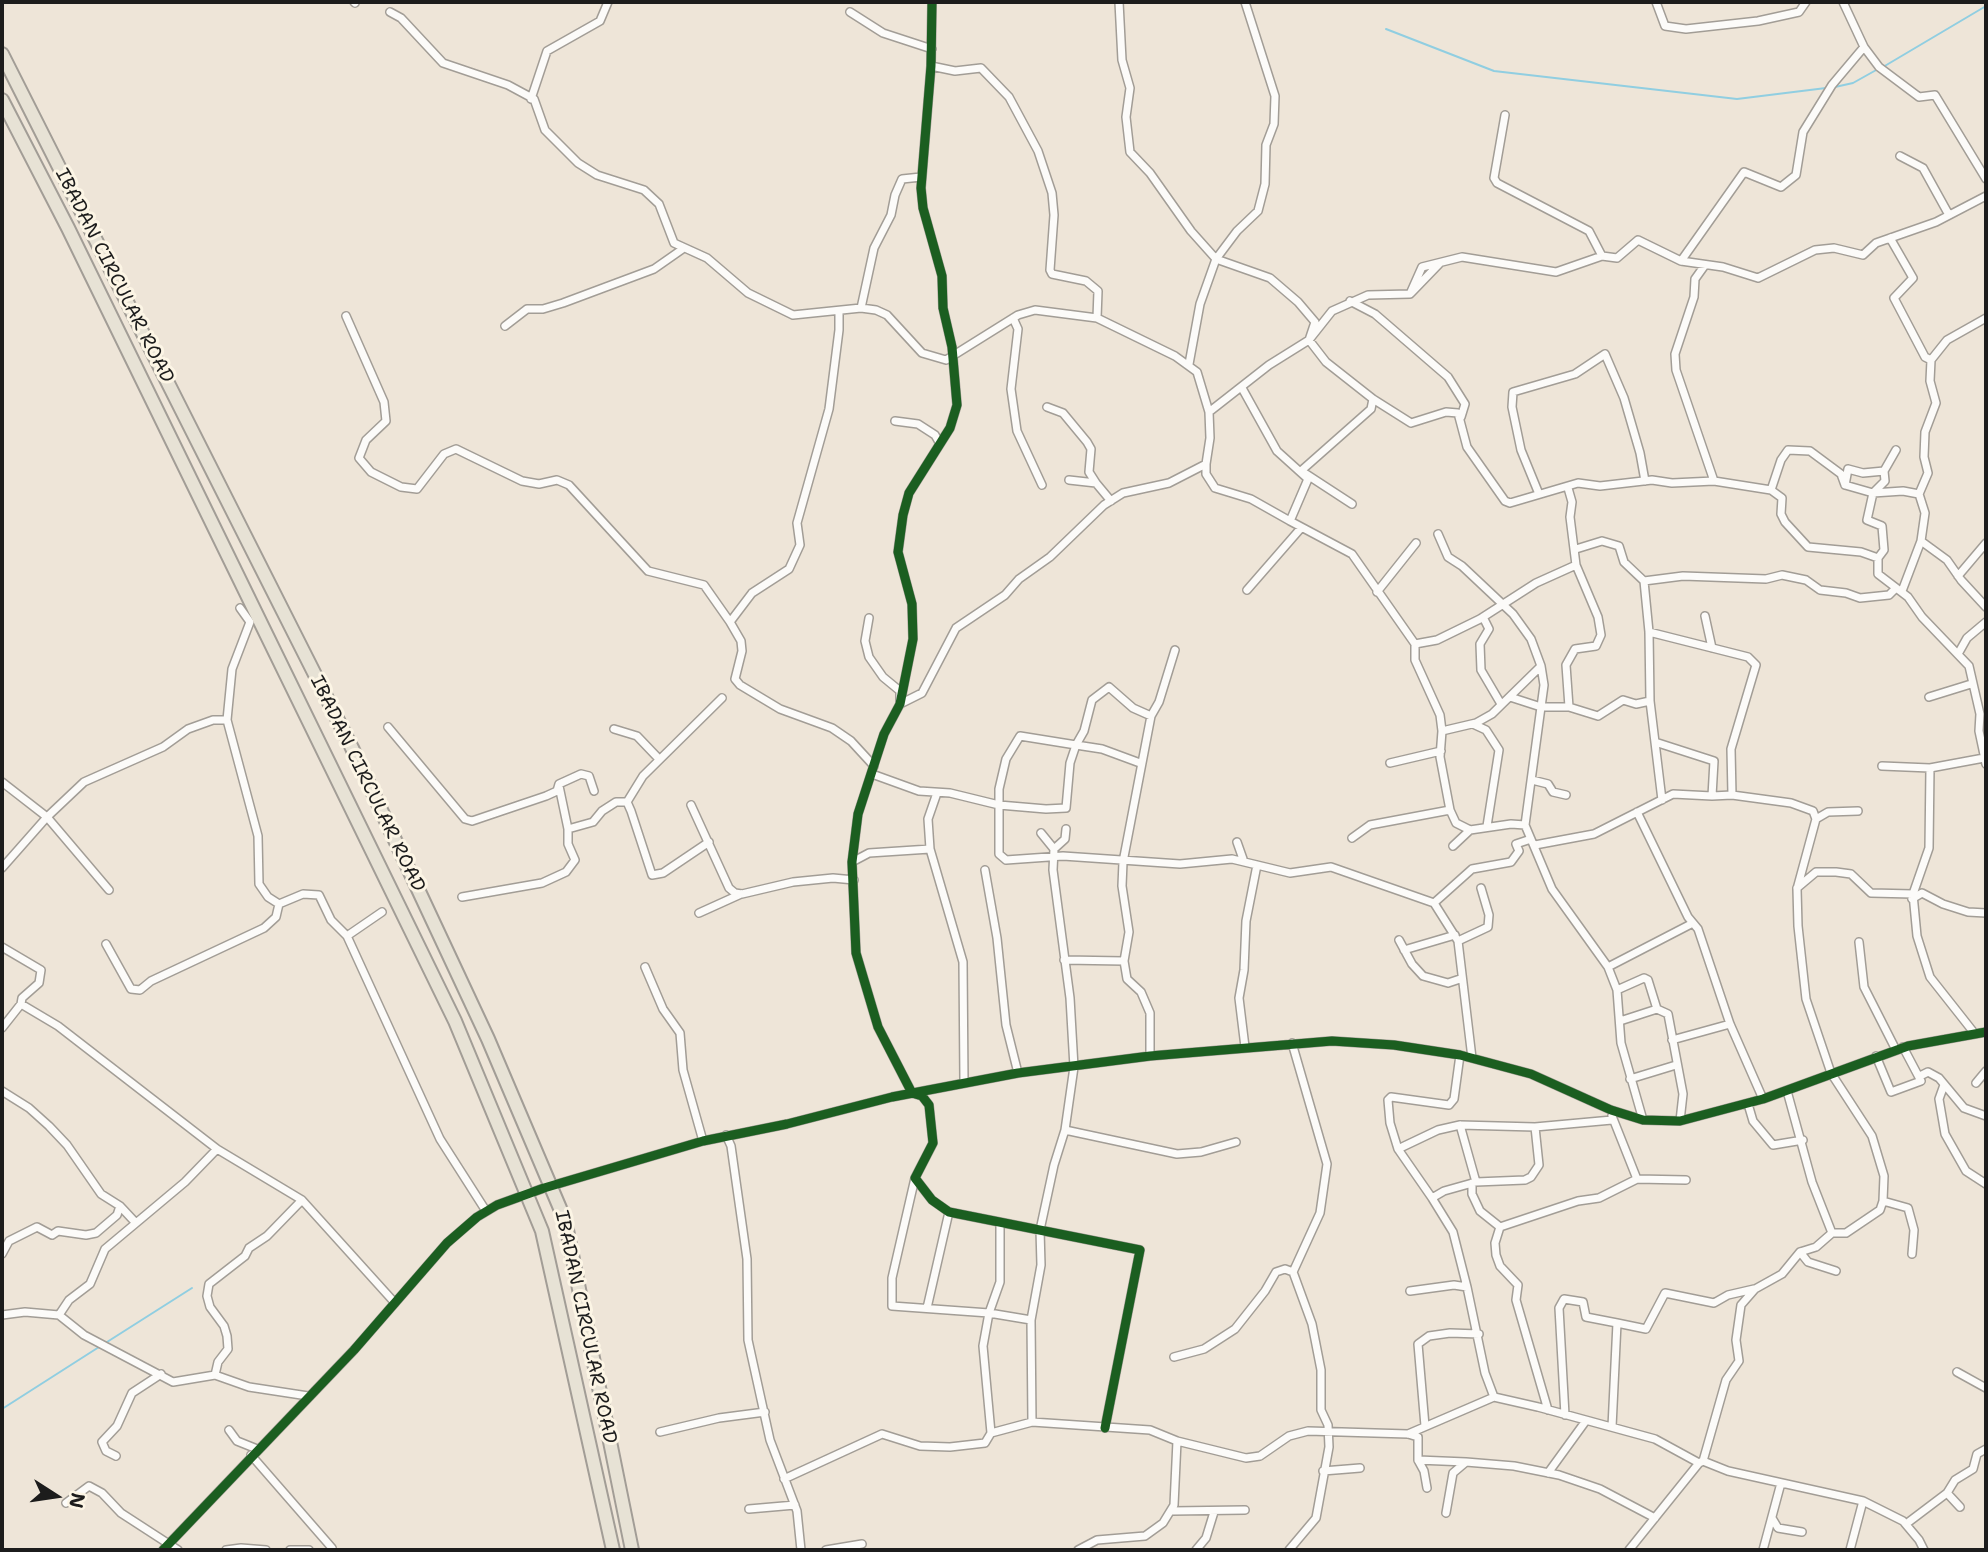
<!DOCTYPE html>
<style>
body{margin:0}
#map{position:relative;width:1988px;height:1552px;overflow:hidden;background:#eee5d8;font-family:"Shantell Sans",sans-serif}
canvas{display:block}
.frame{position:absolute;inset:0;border:4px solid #1c1c1c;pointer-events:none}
.north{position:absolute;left:21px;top:1461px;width:70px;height:70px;-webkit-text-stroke:5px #fcf5e5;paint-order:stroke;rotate:102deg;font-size:19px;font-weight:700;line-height:28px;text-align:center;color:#1c1c1c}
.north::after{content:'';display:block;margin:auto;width:24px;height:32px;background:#1c1c1c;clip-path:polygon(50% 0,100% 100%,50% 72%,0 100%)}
</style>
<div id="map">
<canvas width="1988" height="1552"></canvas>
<div class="frame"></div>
<div class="north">N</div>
</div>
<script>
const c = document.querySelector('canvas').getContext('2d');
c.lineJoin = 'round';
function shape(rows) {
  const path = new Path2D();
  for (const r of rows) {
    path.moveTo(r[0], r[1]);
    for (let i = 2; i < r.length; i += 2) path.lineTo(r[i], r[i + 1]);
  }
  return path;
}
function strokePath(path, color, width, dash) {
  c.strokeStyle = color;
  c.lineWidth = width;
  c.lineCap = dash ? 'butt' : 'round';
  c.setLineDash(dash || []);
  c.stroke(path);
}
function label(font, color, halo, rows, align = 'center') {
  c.font = font + ' "Shantell Sans",sans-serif';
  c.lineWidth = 6;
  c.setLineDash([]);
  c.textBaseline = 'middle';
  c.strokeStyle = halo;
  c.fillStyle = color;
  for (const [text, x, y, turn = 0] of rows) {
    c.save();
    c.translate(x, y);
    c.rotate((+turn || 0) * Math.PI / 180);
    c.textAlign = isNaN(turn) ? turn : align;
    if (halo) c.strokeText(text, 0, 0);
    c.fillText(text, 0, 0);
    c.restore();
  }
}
const stream = shape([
 [1386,29,1494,71,1737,99,1826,88],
 [1883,67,1986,6],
 [1835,87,1853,83,1878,69],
 [107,1342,192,1288],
 [2,1409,99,1347]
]);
const minor = shape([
 [354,2,355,3],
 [932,2,931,66,921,188,923,208,942,276,943,308,952,347,957,405,950,428,909,493,903,515,898,552,912,604,913,639,900,704,884,734,858,814,852,862,856,953,878,1027,912,1093,922,1096,929,1105,933,1143,915,1178,932,1200,949,1212,1140,1250,1105,1428],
 [1119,2,1122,60,1130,88,1126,117,1130,152,1150,173,1191,231,1216,259,1270,278,1298,302,1315,322,1309,340,1326,362,1373,399,1411,423,1446,412,1458,413,1467,447,1505,501,1510,503,1578,483,1600,486,1652,480,1672,483,1714,481,1771,490,1782,498,1781,514,1785,522,1808,547,1861,552,1878,558],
 [1656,2,1665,26,1686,29,1758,21,1799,12,1806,2],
 [1843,2,1864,47,1879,67,1919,97,1935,95,1986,179],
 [390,12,401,18,443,63,508,85,534,99,545,130,578,163,597,175,644,190,659,204,674,243,707,258,748,293,793,315,861,308,876,310,887,315,922,353,946,360,1018,315,1035,310,1097,318,1175,356,1197,372,1209,412,1210,438,1206,464,1169,483,1123,493,1104,505,1050,557,1019,579,1005,595,956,628,922,693,900,704,900,691,883,677,869,657,865,641,869,618],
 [850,12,883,33,932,49],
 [931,66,955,71,981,68,1009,97,1038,151,1052,193,1054,215,1050,270,1052,274,1086,281,1098,291,1097,318],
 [531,99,547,51,600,21,608,2],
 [1505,115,1494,178,1497,183,1589,231,1602,256],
 [1900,156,1923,168,1949,215],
 [1890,238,1913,278,1894,298,1925,357,1931,360],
 [1681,261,1744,172,1781,187,1796,175,1803,132,1832,85,1864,47],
 [1705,265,1695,279,1694,297,1675,354,1676,370,1714,481],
 [1411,293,1439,264],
 [1350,301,1375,314,1448,377,1465,404,1461,417],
 [861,308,874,248,891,215,895,195,902,179,921,177],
 [839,311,839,330,829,409,797,523,800,545,789,569,752,593,730,622,741,641,742,651,735,679,740,685,780,709,832,728,851,741,874,766],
 [346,316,384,402,386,421,366,440,359,458,371,472,401,487,417,489,444,454,456,449,522,481,539,484,557,480,569,485,648,571,704,585,730,622],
 [1013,318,1018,329,1011,389,1017,431,1042,485],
 [505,326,527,309,543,309,563,303,654,269,684,248],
 [1189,364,1200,304,1216,259,1237,231,1258,211,1265,184,1266,145,1274,124,1275,96,1245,2],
 [1242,388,1277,451,1308,479,1290,521,1352,554,1415,644,1415,660,1440,715,1442,731,1440,757,1450,810,1456,823,1470,830],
 [1047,407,1063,413,1087,442,1091,449,1089,472,1096,483],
 [1209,412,1269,365,1309,340,1332,311,1368,295,1410,294,1422,267,1462,257,1556,272,1602,256,1617,258,1638,240,1681,261,1723,267,1758,278,1815,250,1834,248,1863,255,1876,243,1936,222,1986,196],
 [895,421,918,424,935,435,939,442],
 [1896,450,1884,471,1885,481,1873,493,1867,520,1882,526,1884,550,1878,558,1878,574,1908,597,1922,617,1969,666,1980,714,1979,731,1986,764],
 [1206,464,1206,474,1215,488,1251,499,1290,521],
 [1302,470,1371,409,1373,399],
 [1306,474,1352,504],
 [1069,480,1096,483,1111,501],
 [1845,485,1848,469,1863,473,1884,471],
 [1771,490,1781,460,1788,450,1810,451,1841,474,1845,485,1873,493,1903,491,1919,494],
 [1539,494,1521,450,1512,407,1513,392,1575,374,1605,354,1624,398,1640,453,1645,481],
 [1438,534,1448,557,1462,566,1513,614,1531,639,1541,666,1492,714,1476,723,1442,731],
 [1921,541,1947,560,1961,580,1986,607],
 [1576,549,1602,541,1619,546,1624,562,1644,581,1649,632,1650,701,1662,800],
 [1958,576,1986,543],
 [1644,581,1683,576,1766,579,1782,575,1806,580,1820,590,1846,593,1860,598,1889,595,1896,588],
 [1247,590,1301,528],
 [1902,591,1921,541,1925,513,1919,494,1928,473,1924,457,1925,432,1936,403,1930,381,1931,360,1947,340,1986,318],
 [1377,592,1416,543],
 [1705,616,1712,648],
 [1483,617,1489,629,1480,644,1481,670,1501,704],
 [1649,632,1748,657,1756,665,1731,749,1732,795],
 [1415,644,1437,640,1480,619,1536,583,1576,565,1570,517,1572,502,1568,488],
 [1958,654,1967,638,1986,622],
 [1541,666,1544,685,1541,707,1569,707,1598,716,1623,700,1636,704,1650,701],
 [1510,697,1541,707,1525,825,1552,889,1608,967,1617,990,1621,1043,1643,1120],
 [1929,697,1971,684],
 [1569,707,1566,665,1575,649,1596,646,1601,635,1598,617,1576,565],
 [227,720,232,669,250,622,240,608],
 [1473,724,1486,730,1499,750,1487,826],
 [388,727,465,819,472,821,546,796,557,791,559,784,581,774,589,776,594,791],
 [614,729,637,736,659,759],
 [1140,763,1102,749,1076,745,1070,763,1066,808,1046,809,999,805,999,854,1006,860,1063,856,1180,864,1232,859,1257,865],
 [1390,763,1441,751],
 [1882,766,1930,768],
 [872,774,919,791,950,793,999,805,999,789,1006,759,1020,736,1076,745,1084,731,1092,700,1109,687,1133,708,1151,716],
 [1532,780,1548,784,1553,792,1566,795],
 [2,782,47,817,84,782,163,747,188,729,213,720,227,720,258,836,259,884,268,897,279,904],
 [559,786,568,829],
 [937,793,928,819,930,849,963,962,964,1082],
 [1712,796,1732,795,1791,803,1813,811,1816,819],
 [627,802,643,776,722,698],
 [691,805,729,888,735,893,742,894,793,882,833,878,854,880],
 [1637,812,1688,917,1698,929,1730,1024,1763,1099],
 [1352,838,1370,825,1450,810],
 [1237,842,1243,859],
 [1535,845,1594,834,1673,794,1712,796,1714,761,1655,742],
 [1453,846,1470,830,1511,824,1525,825],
 [1054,849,1065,839,1066,829],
 [852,862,869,853,930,849],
 [2,868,47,817,109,890],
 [985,870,997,938,1006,1025,1018,1073],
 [1797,888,1816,872,1836,872,1851,874,1871,893,1913,894,1917,936,1930,977,1975,1034],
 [1913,894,1929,848,1930,768,1984,758],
 [462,897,542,883,566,872,575,860,568,844,568,829,593,822,602,811,616,802,627,802,631,811,652,875,663,873,709,842],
 [1912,899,1922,893,1943,904,1968,912,1986,913],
 [1434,903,1472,869,1511,862,1519,851,1516,844,1531,839],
 [699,913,741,894],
 [347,936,440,1139,486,1211],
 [1399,940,1412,964,1423,976,1448,983,1460,979],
 [1458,941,1488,927,1489,915,1481,888],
 [1859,942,1864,987,1896,1050],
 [106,944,131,989,140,990,151,981,264,928,276,917,279,904,303,894,319,895,331,920,347,936,382,912],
 [2,947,41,970,39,983,22,998,21,1004],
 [1404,950,1455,935],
 [1064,960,1124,961,1129,932,1122,886,1123,862,1151,716,1159,702,1175,650],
 [1124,961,1127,979,1141,992,1150,1013,1150,1056],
 [645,967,663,1009,680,1033,683,1070,703,1141],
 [1608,967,1693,923],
 [1617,990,1644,978,1648,980,1657,1009],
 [1620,1021,1657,1009,1668,1014,1683,1094,1680,1121],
 [2,1028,21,1004,58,1026,217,1149,302,1200,395,1303],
 [1672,1040,1730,1024],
 [1245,1047,1239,998,1244,970,1246,921,1257,865,1290,873,1331,867,1434,903,1458,941,1472,1058],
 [1460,1055,1454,1099,1449,1105,1391,1097,1388,1100,1390,1123,1398,1149,1438,1130,1460,1125,1535,1127],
 [1876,1056,1891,1092,1921,1081,1903,1047],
 [1920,1076,1928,1072,1939,1078,1964,1108,1986,1116],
 [1630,1079,1676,1065],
 [1976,1083,1986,1071],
 [1944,1085,1939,1099,1945,1134,1966,1171,1986,1184],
 [2,1091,29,1108,49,1126,67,1145,101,1194,120,1206,135,1222],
 [1787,1091,1812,1182,1832,1233],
 [1748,1104,1753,1121,1773,1145,1803,1140],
 [1612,1116,1637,1179],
 [1460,1125,1476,1182],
 [1065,1130,1177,1154,1201,1152,1236,1142],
 [726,1135,731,1146,747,1259,748,1340,770,1440,797,1511,801,1550],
 [1398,1149,1432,1198,1444,1191,1476,1182,1525,1180,1531,1177,1539,1165,1535,1127,1612,1120],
 [915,1178,892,1278,892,1306,989,1313,1031,1320],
 [1472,1183,1472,1194,1480,1211,1500,1227],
 [1432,1198,1453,1232,1467,1287],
 [1883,1201,1908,1208,1914,1230,1912,1254],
 [1800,1252,1808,1262,1836,1271],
 [2,1254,9,1241,37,1227,52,1235,58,1231,86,1235,96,1233,117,1215,120,1206],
 [1410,1291,1454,1285,1467,1287,1485,1373,1494,1397],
 [927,1308,949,1212],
 [2,1315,25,1312,59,1315,84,1335,173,1382,215,1375,249,1387,308,1396],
 [59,1315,69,1300,90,1284,105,1249,185,1182,217,1149],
 [1617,1323,1646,1329,1665,1293,1714,1303,1728,1295,1754,1289],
 [1174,1357,1204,1349,1235,1329,1265,1291,1276,1272,1285,1269,1293,1272],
 [1957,1372,1986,1388],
 [215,1375,218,1362,228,1349,227,1336,224,1326,210,1307,207,1296,209,1284,245,1256,249,1248,267,1236,302,1200],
 [1548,1410,1516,1300,1518,1285,1500,1266,1496,1255,1495,1243,1500,1227,1578,1201,1599,1198,1637,1179,1686,1180],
 [1565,1415,1559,1308,1564,1299,1583,1302,1586,1317,1617,1323,1612,1427],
 [1032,1422,1031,1320,1041,1265,1040,1230,1054,1165,1065,1130,1074,1067,1070,998,1053,870,1054,849,1041,833],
 [1425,1426,1418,1344,1429,1336,1450,1333,1479,1334],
 [229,1430,237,1441,257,1449],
 [660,1432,719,1418,765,1412],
 [991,1433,983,1346,989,1313,1000,1282,1000,1223],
 [1408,1434,1494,1397,1538,1407,1655,1439,1699,1463,1703,1461,1728,1471,1863,1501,1903,1521,1919,1540,1924,1550],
 [251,1455,332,1548],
 [116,1456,106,1451,102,1442,117,1426,132,1393,161,1374],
 [1418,1460,1466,1462],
 [1703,1461,1726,1380,1739,1361,1736,1340,1741,1305,1755,1289,1782,1274,1800,1252,1816,1247,1832,1233,1846,1233,1880,1210,1883,1201,1884,1176,1872,1136,1831,1073,1806,999,1798,926,1797,889,1816,819,1828,812,1858,811],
 [1323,1471,1360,1468],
 [1548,1473,1585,1422],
 [784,1479,882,1434,920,1446,950,1447,985,1443,991,1433,1032,1422,1150,1430,1177,1441],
 [1947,1493,1960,1507],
 [66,1503,89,1486,102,1493,121,1513,178,1550],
 [749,1509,795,1505],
 [1172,1511,1245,1510],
 [1446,1513,1453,1473,1466,1462,1514,1466,1559,1475,1600,1489,1655,1518],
 [1772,1518,1778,1528,1802,1532],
 [1906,1524,1947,1493,1955,1480,1973,1469,1977,1454,1986,1449],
 [163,1550,354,1350,447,1243,477,1217,497,1205,544,1188,703,1141,787,1124,892,1097,1018,1073,1150,1056,1332,1041,1394,1045,1460,1055,1531,1074,1611,1110,1643,1120,1680,1121,1763,1099,1908,1046,1986,1032],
 [226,1550,241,1548,266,1550],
 [290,1550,309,1550],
 [826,1550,862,1544],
 [1078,1550,1097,1540,1145,1536,1163,1523,1174,1505,1177,1441,1246,1458,1260,1456,1289,1436,1308,1431,1408,1434,1418,1437,1418,1460,1424,1471,1427,1488],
 [1196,1550,1206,1538,1214,1512],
 [1289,1550,1316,1518,1329,1447,1328,1425,1321,1410,1321,1370,1312,1324,1293,1272,1320,1213,1327,1164,1292,1043],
 [1629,1550,1699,1463],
 [1763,1550,1781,1483],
 [1850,1550,1863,1501]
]);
const trunk = shape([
 [2,54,352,748,488,1039,565,1220,632,1550],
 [2,100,68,228,455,1021,542,1231,613,1550]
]);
const cycleway = shape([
 [932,2,931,66,921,188,923,208,942,276,943,308,952,347,957,405,950,428,909,493,903,515,898,552,912,604,913,639,900,704,884,734,858,814,852,862,856,953,878,1027,912,1093,922,1096,929,1105,933,1143,915,1178,932,1200,949,1212,1140,1250,1105,1428],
 [163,1550,354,1350,447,1243,477,1217,497,1205,544,1188,703,1141,787,1124,892,1097,1018,1073,1150,1056,1332,1041,1394,1045,1460,1055,1531,1074,1611,1110,1643,1120,1680,1121,1763,1099,1908,1046,1986,1032]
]);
const streetNames = [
 ["IBADAN CIRCULAR ROAD",114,276,63],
 ["IBADAN CIRCULAR ROAD",367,784,64],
 ["IBADAN CIRCULAR ROAD",585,1327,78]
];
strokePath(stream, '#90cee1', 2);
strokePath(minor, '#a29d96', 10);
strokePath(trunk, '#a29d96', 16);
strokePath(minor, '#fcfbf9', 7);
strokePath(trunk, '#e7e2d5', 12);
strokePath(cycleway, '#1b5e20', 9);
label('19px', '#1c1c1c', '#fcf5e5', streetNames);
</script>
